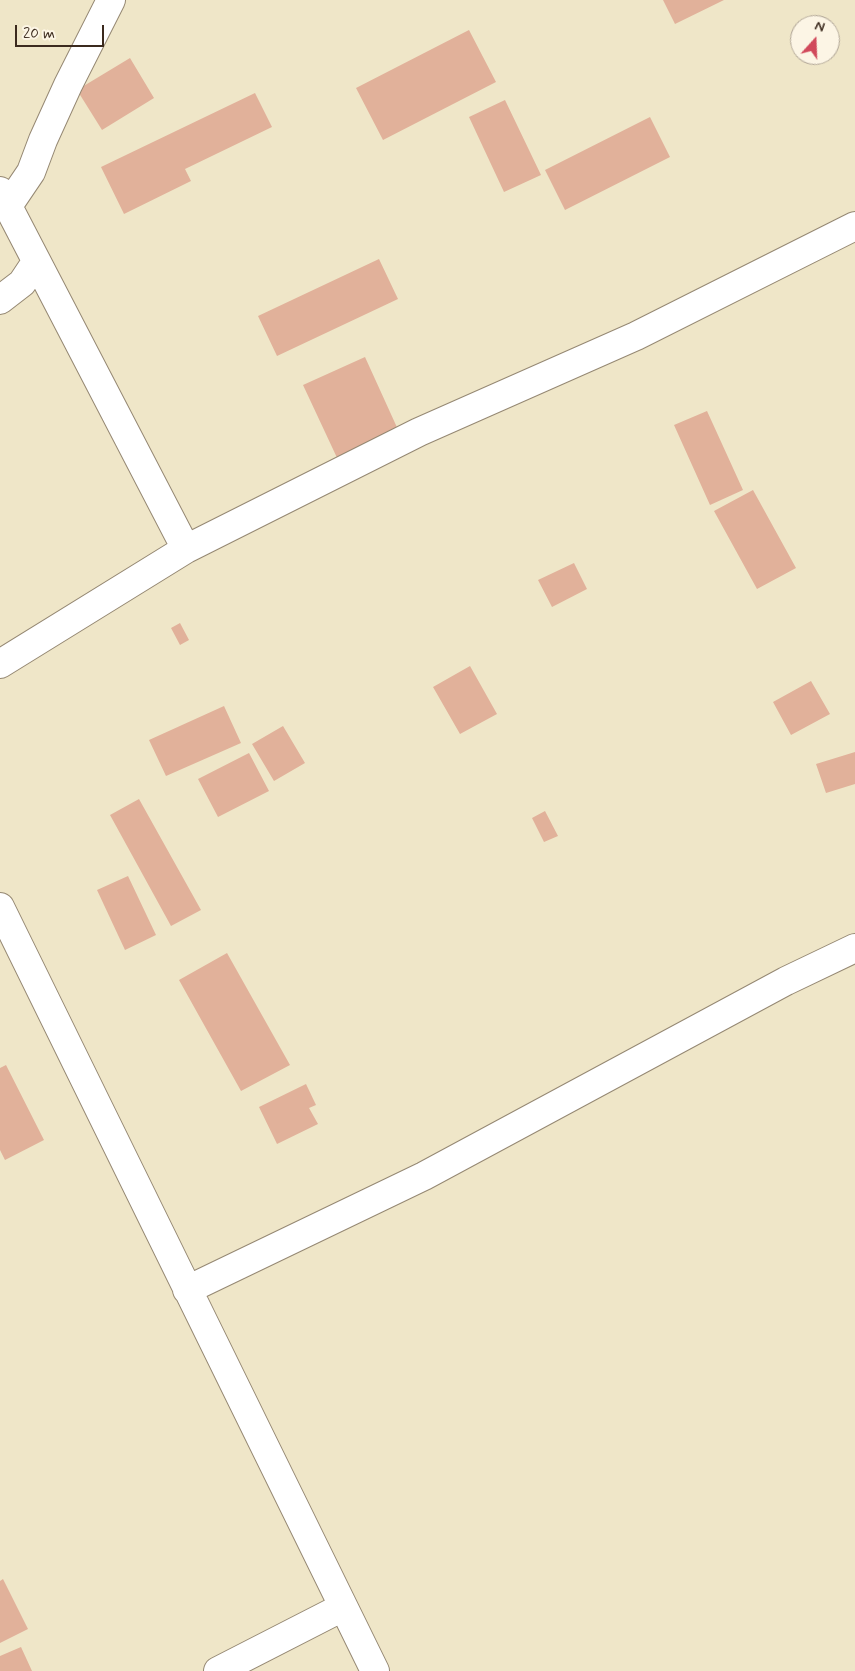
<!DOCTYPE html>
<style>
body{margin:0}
#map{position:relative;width:855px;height:1671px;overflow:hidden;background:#efe6c8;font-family:Mynerve,sans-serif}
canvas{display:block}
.north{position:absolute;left:790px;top:15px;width:50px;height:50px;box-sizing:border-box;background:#fcf5e5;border:1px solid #afa495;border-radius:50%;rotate:20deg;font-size:14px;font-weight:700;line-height:20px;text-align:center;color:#3b2a1e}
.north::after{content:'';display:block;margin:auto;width:18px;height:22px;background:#d1495b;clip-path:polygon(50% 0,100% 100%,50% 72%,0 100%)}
.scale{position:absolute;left:15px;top:25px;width:89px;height:22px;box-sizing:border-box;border:2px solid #3b2a1e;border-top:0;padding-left:6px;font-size:15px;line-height:18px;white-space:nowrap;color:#3b2a1e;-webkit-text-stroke:4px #fcf5e5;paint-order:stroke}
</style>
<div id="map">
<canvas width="855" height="1671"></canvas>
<div class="north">N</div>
<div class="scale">20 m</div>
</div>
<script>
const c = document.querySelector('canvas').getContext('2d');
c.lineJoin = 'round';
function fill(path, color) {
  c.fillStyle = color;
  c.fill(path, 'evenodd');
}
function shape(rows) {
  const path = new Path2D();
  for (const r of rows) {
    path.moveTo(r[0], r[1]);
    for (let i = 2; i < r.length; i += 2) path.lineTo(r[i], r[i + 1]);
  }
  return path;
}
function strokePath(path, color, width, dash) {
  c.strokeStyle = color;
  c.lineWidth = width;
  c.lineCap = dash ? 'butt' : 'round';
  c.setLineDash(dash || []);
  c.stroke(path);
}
const building = shape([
 [663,0,724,0,675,24],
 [469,30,496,82,383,140,356,88],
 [130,58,154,98,102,130,77,90],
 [255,93,272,127,185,169,191,181,124,214,101,167],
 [505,100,541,175,504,192,469,117],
 [650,117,670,157,565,210,545,170],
 [379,259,398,299,277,356,258,316],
 [365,357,400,434,339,462,303,385],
 [707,411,743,490,710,505,674,425],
 [753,490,796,568,757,589,714,511],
 [574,563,587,589,552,607,538,580],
 [180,623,189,640,180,645,171,628],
 [470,666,497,714,460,734,433,687],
 [811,681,830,714,791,735,773,702],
 [224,706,241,743,166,776,149,740],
 [283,726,305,763,274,781,252,744],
 [855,752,855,784,826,793,816,764],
 [249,753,269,791,218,817,198,779],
 [139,799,201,910,171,926,110,815],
 [545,811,558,836,544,842,532,818],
 [128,876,156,935,125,950,97,890],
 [227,953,290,1065,241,1091,179,980],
 [6,1065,44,1140,5,1160,0,1150,0,1068],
 [306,1084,316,1105,309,1108,318,1124,277,1144,259,1107],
 [3,1579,28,1629,0,1643,0,1581],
 [21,1647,32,1671,0,1671,0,1656]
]);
const minor = shape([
 [0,191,186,549],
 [8,206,31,172,43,140,68,85,111,0],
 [0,300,22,283,36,262],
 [0,664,186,549,419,432,636,336,855,226],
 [0,907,375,1671],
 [187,1290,424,1176,786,981,855,948],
 [218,1671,343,1607]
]);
fill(building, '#e1b19a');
strokePath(minor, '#958873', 30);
strokePath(minor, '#fff', 28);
</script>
